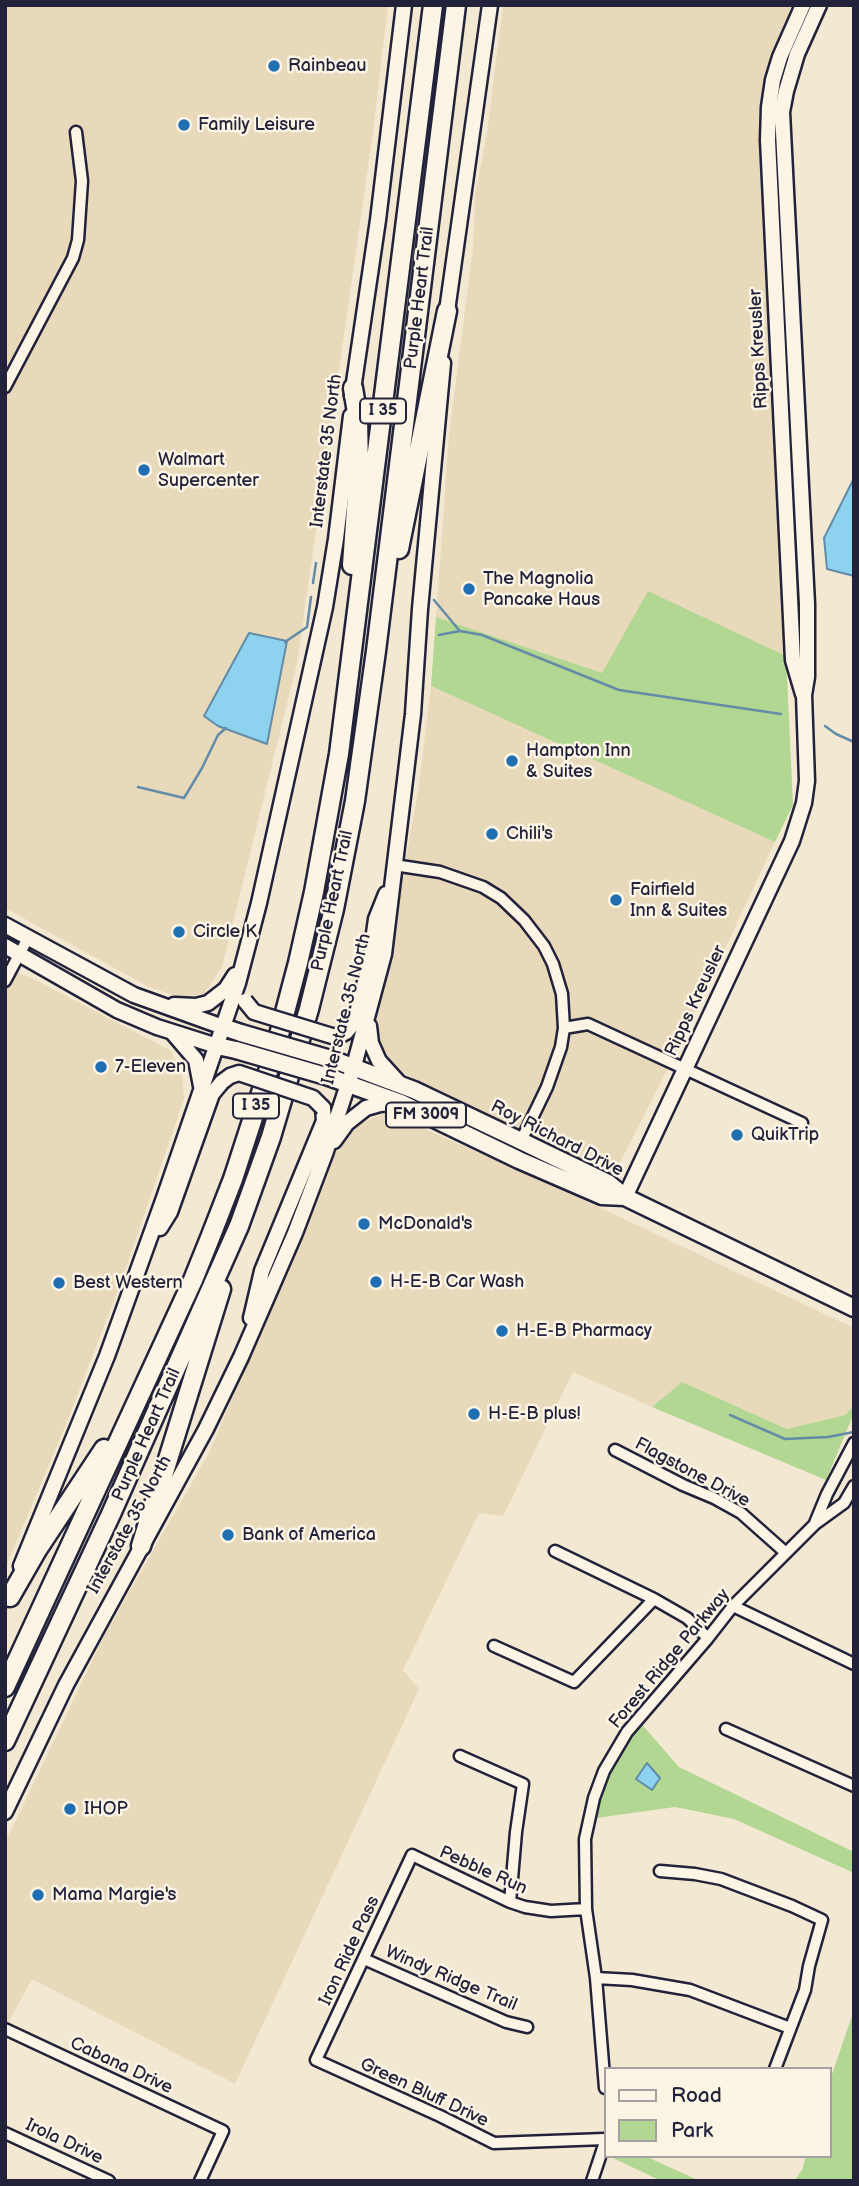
<!DOCTYPE html>
<style>
body{margin:0}
#map{position:relative;width:859px;height:2186px;overflow:hidden;background:#f3e8d2;font-family:"Balsamiq Sans",sans-serif}
canvas{display:block}
.frame{position:absolute;inset:0;border:7px solid #22223b;pointer-events:none}
.legend{position:absolute;left:604px;top:2067px;width:228px;height:91px;box-sizing:border-box;background:#fcf5e5;border:2px solid #a5a1a1;margin:0;padding:9px 12px;list-style:none;font-size:21px;color:#22223b}
.legend li{display:flex;align-items:center;gap:14px;height:35px}
.legend b{width:35px;border:2px solid #a5a1a1}
</style>
<div id="map">
<canvas width="859" height="2186"></canvas>
<div class="frame"></div>
<ul class="legend">
<li><b style="height:9px;background:#fcf5e5"></b>Road</li>
<li><b style="height:19px;background:#b2d792"></b>Park</li>
</ul>
</div>
<script>
const c = document.querySelector('canvas').getContext('2d');
c.lineJoin = 'round';
function fill(path, color) {
  c.fillStyle = color;
  c.fill(path, 'evenodd');
}
function shape(rows) {
  const path = new Path2D();
  for (const r of rows) {
    path.moveTo(r[0], r[1]);
    for (let i = 2; i < r.length; i += 2) path.lineTo(r[i], r[i + 1]);
  }
  return path;
}
function strokePath(path, color, width, dash) {
  c.strokeStyle = color;
  c.lineWidth = width;
  c.lineCap = dash ? 'butt' : 'round';
  c.setLineDash(dash || []);
  c.stroke(path);
}
function label(font, color, halo, rows, align = 'center') {
  c.font = font + ' "Balsamiq Sans",sans-serif';
  c.lineWidth = 5;
  c.setLineDash([]);
  c.textBaseline = 'middle';
  c.strokeStyle = halo;
  c.fillStyle = color;
  for (const [text, x, y, turn = 0] of rows) {
    c.save();
    c.translate(x, y);
    c.rotate((+turn || 0) * Math.PI / 180);
    c.textAlign = isNaN(turn) ? turn : align;
    if (halo) c.strokeText(text, 0, 0);
    c.fillText(text, 0, 0);
    c.restore();
  }
}
const built = shape([
 [5,5,388,5,373,132,297,663,222,967,204,994,179,997,149,987,5,908],
 [503,5,796,5,773,57,765,82,761,111,777,436,786,656,648,591,602,674,436,617,449,434,473,248,475,194,487,134],
 [431,686,775,842,678,1049,614,1174,392,1068,381,1051,376,1026,418,791],
 [5,969,30,977,171,1051,182,1073,184,1099,120,1285,65,1427,5,1569],
 [387,1113,529,1174,854,1328,854,1406,845,1415,787,1429,682,1382,652,1407,573,1372,503,1516,479,1513,403,1670,419,1689,235,2084,32,1979,9,2021,5,2022,5,1843,104,1636,209,1453,337,1149,355,1125]
]);
const green = shape([
 [648,591,786,656,793,805,775,842,431,686,436,617,602,673],
 [682,1382,787,1429,845,1415,854,1406,854,1413,826,1480,652,1407],
 [638,1720,679,1767,854,1852,854,1873,734,1819,675,1807,589,1819,594,1798],
 [854,2010,854,2181,794,2181,802,2170,806,2156,829,2156,829,2083],
 [609,2156,645,2156,700,2181,661,2181]
]);
const water = shape([
 [854,478,854,576,827,569,824,538,854,478],
 [249,633,287,641,267,744,218,726,204,716,249,633],
 [647,1763,660,1778,652,1790,636,1779,647,1763]
]);
const stream = shape([
 [313,583,316,563],
 [434,600,459,630],
 [439,635,460,631,482,635,619,690,781,714],
 [285,642,307,627,311,597],
 [825,726,836,734,854,742],
 [138,787,184,798,202,768,218,735,226,728],
 [730,1415,785,1439,828,1437,854,1432]
]);
const street = shape([
 [5,387,73,258,78,240,82,181,76,132],
 [394,865,440,872,483,887,501,898,524,920,544,946,553,964,562,994,564,1028,561,1047,547,1087,521,1141],
 [5,981,28,938],
 [564,1028,588,1024,802,1123],
 [615,1450,683,1485,714,1498,741,1513,786,1553],
 [815,1523,827,1494,854,1443],
 [555,1551,654,1599,687,1618,708,1638],
 [733,1606,854,1664],
 [494,1646,574,1682,654,1599],
 [726,1729,854,1786],
 [460,1756,523,1784,516,1832,510,1902],
 [660,1871,695,1874,721,1879,792,1906,822,1920,809,1966,805,1990,775,2069],
 [586,1909,551,1911,525,1907,510,1902,412,1855,316,2060,440,2116,494,2143,605,2139],
 [364,1959,506,2022,527,2027],
 [596,1978,632,1980,690,1990,790,2028],
 [5,2029,223,2131,200,2181],
 [605,2088,596,1978,586,1909,585,1839,594,1798,604,1771,627,1732,708,1638,733,1606,815,1524,844,1503,854,1486],
 [5,2133,109,2181],
 [592,2181,605,2142]
]);
const secondary = shape([
 [446,318,490,5],
 [352,396,378,220,404,5],
 [803,694,793,660,768,140,769,107,773,80,780,57,803,5],
 [5,925,134,995,223,1027],
 [5,946,117,1010,157,1027,217,1046],
 [174,1005,196,1006,208,1003,226,989,235,975],
 [369,1026,371,1043,379,1061,399,1083],
 [172,1032,196,1060,201,1086],
 [346,1032,355,1021,370,962,376,919,386,894],
 [334,1141,347,1123,366,1108,380,1104,397,1103],
 [625,1197,792,841,804,803,807,781,804,695,807,677,807,604,782,112,786,91,797,54,819,5],
 [160,1228,170,1212,212,1094,222,1082],
 [251,1318,262,1271,324,1121,323,1108],
 [21,1566,107,1356,164,1198,238,983,259,903,325,607,336,539,351,416],
 [5,1812,66,1685,206,1429,241,1357,295,1233,325,1154,354,1066,384,954,413,714,420,609,443,363]
]);
const primary = shape([
 [223,1027,241,1033],
 [217,1046,236,1050],
 [334,1060,414,1090,521,1141,608,1183,625,1197,854,1308],
 [329,1077,401,1103,519,1160,602,1196,625,1197]
]);
const highway = shape([
 [399,549,447,311],
 [352,565,359,467,358,419,353,388],
 [141,1546,221,1289],
 [10,1597,37,1550,104,1449],
 [5,1687,193,1280,210,1238,233,1179,275,1050,298,963,314,892,339,754,433,5],
 [5,1741,111,1514,239,1226,271,1137,309,1009,334,909,355,801,376,651,456,5]
]);
const secondaryBridge = shape([
 [245,1001,254,1012,332,1036,339,1036,346,1032],
 [222,1082,230,1076,239,1073,313,1098,323,1108]
]);
const primaryBridge = shape([
 [241,1033,334,1060],
 [236,1050,329,1077]
]);
const markers = [
 [274,66,7,"#1f6fb2"],
 [184,125,7,"#1f6fb2"],
 [144,470,7,"#1f6fb2"],
 [469,589,7,"#1f6fb2"],
 [512,761,7,"#1f6fb2"],
 [492,834,7,"#1f6fb2"],
 [616,900,7,"#1f6fb2"],
 [179,932,7,"#1f6fb2"],
 [101,1067,7,"#1f6fb2"],
 [737,1135,7,"#1f6fb2"],
 [364,1224,7,"#1f6fb2"],
 [376,1282,7,"#1f6fb2"],
 [59,1283,7,"#1f6fb2"],
 [502,1331,7,"#1f6fb2"],
 [474,1414,7,"#1f6fb2"],
 [228,1535,7,"#1f6fb2"],
 [70,1809,7,"#1f6fb2"],
 [38,1895,7,"#1f6fb2"]
];
const shields = [
 [383,411,46],
 [256,1106,46],
 [426,1115,80]
];
const shieldNames = [
 ["I 35",383,411],
 ["I 35",256,1106],
 ["FM 3009",426,1115]
];
const poiNames = [
 ["Rainbeau",288,66],
 ["Family Leisure",198,125],
 ["Walmart",158,460],
 ["Supercenter",158,481],
 ["The Magnolia",483,579],
 ["Pancake Haus",483,600],
 ["Hampton Inn",526,751],
 ["& Suites",526,772],
 ["Chili's",506,834],
 ["Fairfield",630,890],
 ["Inn & Suites",630,911],
 ["Circle K",193,932],
 ["7-Eleven",115,1067],
 ["QuikTrip",751,1135],
 ["McDonald's",378,1224],
 ["H-E-B Car Wash",390,1282],
 ["Best Western",73,1283],
 ["H-E-B Pharmacy",516,1331],
 ["H-E-B plus!",488,1414],
 ["Bank of America",242,1535],
 ["IHOP",84,1809],
 ["Mama Margie's",52,1895]
];
const streetNames = [
 ["Purple Heart Trail",420,298,-83],
 ["Ripps Kreusler",759,349,-93],
 ["Interstate 35 North",327,451,-83],
 ["Purple Heart Trail",333,901,-78],
 ["Ripps Kreusler",696,1001,-65],
 ["Interstate 35 North",347,1009,-76],
 ["Roy Richard Drive",557,1139,27],
 ["Purple Heart Trail",147,1435,-66],
 ["Flagstone Drive",692,1473,28],
 ["Interstate 35 North",130,1525,-61],
 ["Forest Ridge Parkway",670,1659,-50],
 ["Pebble Run",483,1871,24],
 ["Iron Ride Pass",350,1951,-65],
 ["Windy Ridge Trail",451,1979,23],
 ["Cabana Drive",121,2066,25],
 ["Green Bluff Drive",424,2093,25],
 ["Irola Drive",64,2142,25]
];
fill(built, '#e9d9bb');
fill(green, '#b2d792');
fill(water, '#8dd2ef');
strokePath(water, '#628ca7', 2);
strokePath(stream, '#628ca7', 2.5);
strokePath(street, '#22223b', 15);
strokePath(secondary, '#22223b', 19);
strokePath(primary, '#22223b', 21);
strokePath(highway, '#22223b', 23);
strokePath(street, '#fcf5e5', 10);
strokePath(secondary, '#fcf5e5', 14);
strokePath(primary, '#fcf5e5', 16);
strokePath(highway, '#fcf5e5', 18);
strokePath(secondaryBridge, '#22223b', 19, []);
strokePath(primaryBridge, '#22223b', 21, []);
strokePath(secondaryBridge, '#fcf5e5', 14);
strokePath(primaryBridge, '#fcf5e5', 16);
for (const [x, y, r, color] of markers) {
  const dot = new Path2D();
  dot.arc(x, y, r, 0, 2 * Math.PI);
  c.fillStyle = color;
  c.fill(dot);
  strokePath(dot, '#fcf5e5', 2.5);
}
for (const [x, y, w] of shields) {
  const box = new Path2D();
  box.roundRect(x - w / 2, y - 12.5, w, 25, 5);
  c.fillStyle = '#fcf5e5';
  c.fill(box);
  strokePath(box, '#22223b', 2);
}
label('bold 16px', '#22223b', null, shieldNames);
label('18px', '#22223b', '#fcf5e5', poiNames, 'left');
label('18px', '#22223b', '#fcf5e5', streetNames);
</script>
